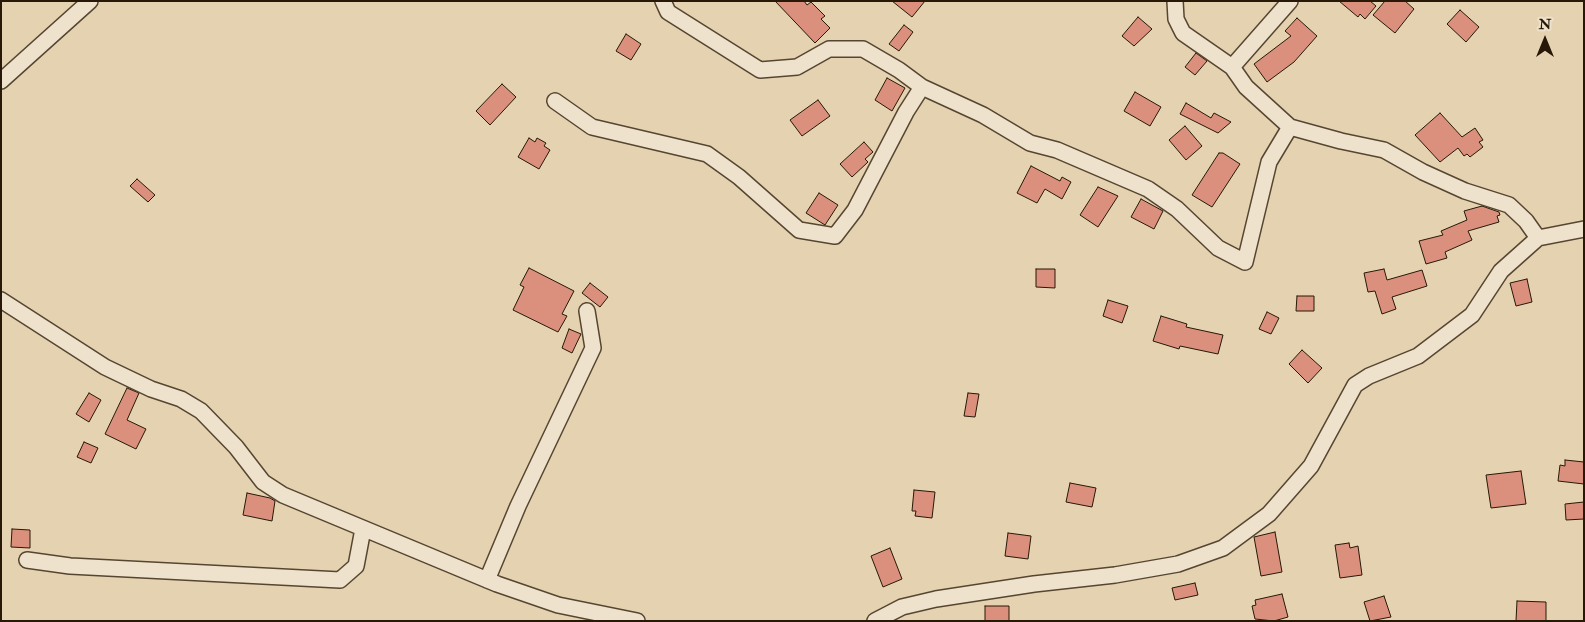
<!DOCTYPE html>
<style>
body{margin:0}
#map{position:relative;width:1585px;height:622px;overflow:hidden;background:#e5d2b0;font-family:"IM FELL Double Pica",serif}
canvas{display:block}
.frame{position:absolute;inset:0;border:2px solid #271807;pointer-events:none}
.north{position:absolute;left:1520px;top:15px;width:50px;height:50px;-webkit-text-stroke:4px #eee2cc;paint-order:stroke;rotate:0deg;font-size:14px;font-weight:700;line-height:20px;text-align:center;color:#271807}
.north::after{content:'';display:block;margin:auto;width:18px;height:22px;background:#271807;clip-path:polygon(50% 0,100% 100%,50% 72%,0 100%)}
</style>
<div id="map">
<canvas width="1585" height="622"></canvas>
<div class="frame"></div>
<div class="north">N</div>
</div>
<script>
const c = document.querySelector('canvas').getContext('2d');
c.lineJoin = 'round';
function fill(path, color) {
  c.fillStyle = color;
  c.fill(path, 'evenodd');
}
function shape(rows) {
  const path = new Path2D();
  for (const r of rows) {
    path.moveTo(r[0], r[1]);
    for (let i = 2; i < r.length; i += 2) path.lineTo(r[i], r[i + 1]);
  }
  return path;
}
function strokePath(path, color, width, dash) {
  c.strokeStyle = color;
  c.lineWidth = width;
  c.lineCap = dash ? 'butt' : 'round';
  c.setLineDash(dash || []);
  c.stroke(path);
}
const building = shape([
 [775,1,804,1,807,5,811,2,825,16,821,19,830,28,815,43,775,1],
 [892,1,925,1,912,17,892,1],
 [1339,1,1370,1,1376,6,1365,19,1360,14,1358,17,1339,1],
 [1385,1,1405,1,1414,9,1395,33,1373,15,1385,1],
 [1460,10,1479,27,1466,42,1447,24,1460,10],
 [1138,17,1152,29,1134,46,1122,36,1138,17],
 [1297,18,1317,36,1294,62,1267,82,1254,64,1291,36,1285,31,1297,18],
 [904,25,913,32,899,51,889,44,904,25],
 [626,34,641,44,631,60,616,51,626,34],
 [1196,53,1207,61,1195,75,1185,67,1196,53],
 [887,78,905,88,892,111,875,100,887,78],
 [502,84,516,97,490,125,476,111,502,84],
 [1135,92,1161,107,1150,126,1124,111,1135,92],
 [818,100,830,116,802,136,790,120,818,100],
 [1186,103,1211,118,1214,113,1231,122,1218,133,1180,114,1186,103],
 [1440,113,1462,137,1475,128,1483,140,1479,142,1483,147,1470,157,1467,154,1464,156,1458,148,1440,162,1415,135,1440,113],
 [1185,126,1202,146,1186,160,1169,140,1185,126],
 [529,138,535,142,537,138,546,143,544,146,550,150,539,169,518,157,529,138],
 [864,142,873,152,865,159,868,162,852,177,840,164,864,142],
 [1219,153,1223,153,1240,164,1212,207,1192,195,1219,153],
 [1031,166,1060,181,1062,177,1071,182,1062,199,1045,189,1037,203,1017,193,1031,166],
 [137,179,155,195,148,202,130,186,137,179],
 [1098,187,1118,196,1098,227,1080,215,1098,187],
 [819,193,838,205,825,225,806,213,819,193],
 [1141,199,1163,211,1154,229,1131,217,1141,199],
 [1482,206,1499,212,1500,215,1497,216,1499,222,1468,231,1472,240,1445,252,1447,258,1426,264,1419,241,1443,235,1441,231,1467,220,1464,211,1482,206],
 [529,268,574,291,562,314,567,316,558,332,513,310,524,287,520,285,529,268],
 [1036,269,1055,269,1055,288,1036,287,1036,269],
 [1384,269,1387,280,1422,270,1427,286,1392,297,1396,309,1382,314,1375,291,1368,292,1364,273,1384,269],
 [1527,279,1532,302,1516,306,1510,283,1527,279],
 [590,283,608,297,600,307,582,293,590,283],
 [1297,296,1314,296,1314,311,1296,311,1297,296],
 [1108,300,1128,306,1122,323,1103,316,1108,300],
 [1267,312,1279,318,1271,334,1259,329,1267,312],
 [1161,316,1187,324,1186,327,1223,335,1218,354,1180,346,1179,349,1153,341,1161,316],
 [569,329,581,334,572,353,562,348,569,329],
 [1302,350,1322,368,1308,383,1289,364,1302,350],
 [127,388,139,393,127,420,146,429,136,449,105,434,127,388],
 [89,393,101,400,89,422,76,414,89,393],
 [968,393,979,394,975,417,964,416,968,393],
 [84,442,98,448,91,463,77,457,84,442],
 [1565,460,1584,462,1584,484,1558,481,1560,465,1565,466,1565,460],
 [1521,471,1526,504,1491,508,1486,475,1521,471],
 [1070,483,1096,488,1092,507,1066,502,1070,483],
 [914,490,935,492,932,518,915,516,916,511,912,511,914,490],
 [247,493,270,498,275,501,272,521,243,515,247,493],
 [1584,502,1584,519,1566,520,1565,504,1584,502],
 [12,529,30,530,30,548,11,547,12,529],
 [1275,532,1282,572,1261,576,1254,537,1275,532],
 [1008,533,1031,536,1028,559,1005,556,1008,533],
 [1349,543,1350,548,1358,546,1362,575,1340,578,1335,545,1349,543],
 [890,548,902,579,883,587,871,556,890,548],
 [1195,583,1198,595,1175,600,1172,588,1195,583],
 [1282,594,1288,617,1274,621,1255,619,1252,606,1256,605,1255,600,1282,594],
 [1384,596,1391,617,1370,621,1364,602,1384,596],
 [1517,601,1546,602,1546,621,1516,621,1517,601],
 [985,606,1009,606,1009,621,985,621,985,606]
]);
const minor = shape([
 [663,1,668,12,760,70,797,67,829,49,863,49,899,70,922,87,983,115,1030,143,1057,150,1148,189,1177,209,1218,248,1245,262,1269,162,1290,127],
 [1175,1,1176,19,1183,33,1232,67,1246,87,1290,127,1341,141,1384,150,1423,172,1465,191,1509,205,1526,221,1538,238],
 [1232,67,1290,1],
 [1,81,90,1],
 [555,101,592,127,707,154,739,177,799,230,835,236,855,210,906,112,922,87],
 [1,300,105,367,151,389,181,399,201,411,236,447,263,482,283,495,497,584,558,605,637,621],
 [27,560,70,566,340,580,356,566,363,529],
 [487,580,518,506,593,348,587,311],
 [875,621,902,607,936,599,1034,584,1115,575,1178,564,1223,548,1269,514,1311,466,1355,385,1369,376,1418,356,1472,315,1501,271,1538,238,1584,229]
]);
fill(building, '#db8f7d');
strokePath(building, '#271807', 1);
strokePath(minor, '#564631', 18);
strokePath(minor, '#eee2cc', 15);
</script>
